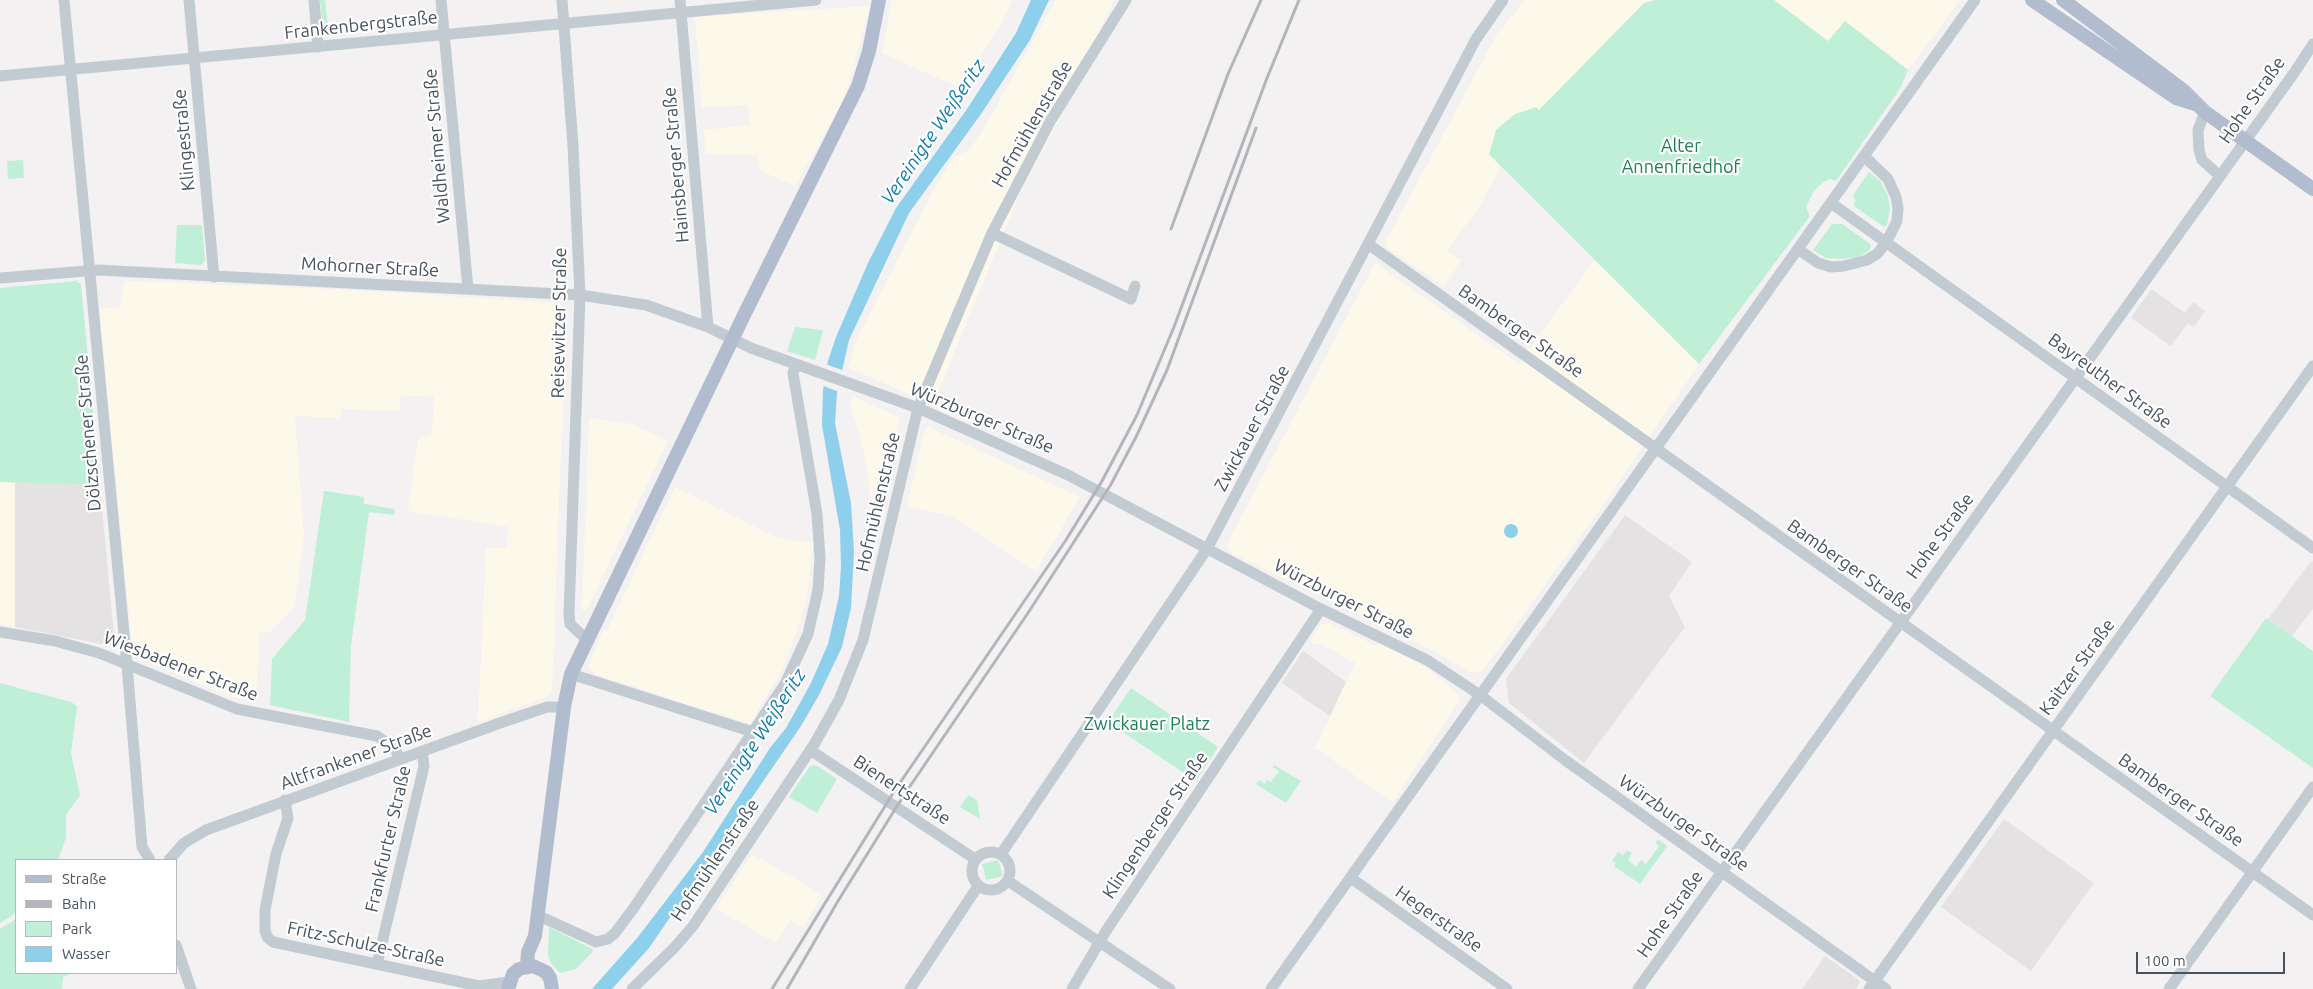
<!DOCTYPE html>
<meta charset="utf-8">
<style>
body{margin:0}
#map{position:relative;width:2313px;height:989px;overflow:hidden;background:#f3f1f1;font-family:Ubuntu,sans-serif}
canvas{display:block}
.legend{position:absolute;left:15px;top:859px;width:162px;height:115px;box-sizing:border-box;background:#fff;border:1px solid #b6babf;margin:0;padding:6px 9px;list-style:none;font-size:15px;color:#48525e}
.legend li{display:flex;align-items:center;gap:10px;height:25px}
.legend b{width:25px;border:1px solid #b6babf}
.scale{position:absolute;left:2136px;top:952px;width:149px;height:22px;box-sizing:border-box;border:2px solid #48525e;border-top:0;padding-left:6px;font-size:15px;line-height:18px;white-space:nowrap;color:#48525e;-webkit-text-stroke:4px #fff;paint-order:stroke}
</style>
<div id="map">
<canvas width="2313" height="989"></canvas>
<ul class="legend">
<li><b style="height:6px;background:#b1bdcf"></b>Straße</li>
<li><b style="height:6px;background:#b3b5bb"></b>Bahn</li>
<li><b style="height:14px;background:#c0efd7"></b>Park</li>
<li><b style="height:14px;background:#8ed0ec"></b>Wasser</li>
</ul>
<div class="scale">100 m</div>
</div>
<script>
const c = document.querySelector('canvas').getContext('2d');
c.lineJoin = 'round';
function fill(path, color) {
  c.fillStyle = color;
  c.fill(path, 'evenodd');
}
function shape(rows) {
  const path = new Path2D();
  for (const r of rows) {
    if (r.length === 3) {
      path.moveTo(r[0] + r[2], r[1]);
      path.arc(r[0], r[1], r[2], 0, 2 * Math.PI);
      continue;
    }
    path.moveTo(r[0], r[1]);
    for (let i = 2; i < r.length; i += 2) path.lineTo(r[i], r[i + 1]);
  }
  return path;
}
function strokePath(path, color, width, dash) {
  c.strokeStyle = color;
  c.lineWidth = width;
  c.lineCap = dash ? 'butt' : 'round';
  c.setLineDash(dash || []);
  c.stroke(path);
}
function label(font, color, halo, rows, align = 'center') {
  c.font = font + ' Ubuntu,sans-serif';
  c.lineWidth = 4.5;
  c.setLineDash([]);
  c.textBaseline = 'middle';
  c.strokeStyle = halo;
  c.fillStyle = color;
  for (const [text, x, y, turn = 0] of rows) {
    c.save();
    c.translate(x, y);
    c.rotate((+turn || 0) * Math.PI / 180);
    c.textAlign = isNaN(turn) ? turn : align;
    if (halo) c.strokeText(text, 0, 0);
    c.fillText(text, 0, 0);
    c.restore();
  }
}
const commercial = shape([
 [892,0,1012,0,1002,23,960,88,882,53],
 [1056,0,1114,0,1058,122,1024,184,933,404,848,368,857,339,933,191,954,157,969,150,983,130],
 [1525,0,1656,0,1644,4,1539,110,1489,155,1501,167,1479,207,1447,251,1461,260,1444,287,1386,247,1385,243,1497,34],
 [1774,0,1960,0,1908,70,1845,21,1828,42],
 [870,6,845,98,795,186,759,170,757,155,706,154,704,130,750,125,748,105,702,107,695,17],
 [1594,260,1699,364,1603,505,1483,670,1475,673,1467,671,1440,654,1229,552,1227,544,1375,263,1519,364],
 [124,281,335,289,559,303,565,309,565,343,552,691,547,697,478,722,486,548,506,548,509,527,408,511,418,440,432,433,434,397,401,395,399,411,341,409,340,418,295,416,304,536,294,608,268,633,259,632,256,702,228,696,133,655,99,309,120,307],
 [852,396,897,416,899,422,874,523,864,450,850,406],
 [589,418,633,424,668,441,586,611,582,610],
 [928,427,1080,497,1036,571,951,516,907,506,923,435],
 [0,482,15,482,15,627,0,624],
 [675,487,774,536,796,541,813,542,808,591,800,623,782,671,755,715,759,717,754,723,747,723,597,675,588,667,603,630,607,631],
 [1329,623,1374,645,1381,644,1429,669,1457,694,1459,700,1393,802,1315,748,1355,663,1321,644,1313,644,1312,637,1321,625],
 [752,854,823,895,803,927,790,920,776,943,716,909]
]);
const education = shape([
 [2151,289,2185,313,2193,302,2205,311,2194,327,2188,323,2171,346,2131,318],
 [15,482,100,485,114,636,102,644,15,627],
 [1625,515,1692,562,1669,596,1685,627,1584,763,1509,703,1506,679],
 [2311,561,2313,562,2313,609,2292,636,2268,619],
 [1303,651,1346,682,1330,716,1282,683],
 [2004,819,2094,883,2031,971,1941,907],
 [1825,956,1859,980,1859,984,1856,989,1802,989]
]);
const green = shape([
 [320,0,325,0,329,37,324,37],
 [1656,0,1774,0,1828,41,1845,21,1908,70,1901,87,1836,181,1830,179,1823,182,1814,191,1806,207,1810,216,1699,364,1489,154,1496,130,1515,114,1536,107,1539,110,1644,3],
 [23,160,24,178,8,179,7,161],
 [1869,172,1880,181,1888,196,1890,209,1887,225,1884,227,1854,206,1855,200,1853,195],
 [1832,224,1842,224,1869,243,1871,246,1870,250,1858,257,1842,259,1826,258,1813,250],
 [177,225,202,225,205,261,201,265,175,263],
 [76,281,81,284,100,485,0,482,0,288],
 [795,327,823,330,815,360,787,351],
 [324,491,364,497,364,504,395,509,394,515,369,512,351,646,349,722,270,705,272,659,305,620],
 [2266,618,2313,651,2313,768,2210,696],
 [0,683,71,702,77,706,71,753,80,795,66,815,66,838,58,860,16,860,16,913,0,923],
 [1131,688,1218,747,1196,781,1108,722],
 [816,765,837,779,817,813,789,797,810,766],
 [1274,765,1301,781,1286,803,1256,784,1259,780,1265,784,1267,780,1271,782,1279,771,1273,767],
 [968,795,977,800,980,819,960,807],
 [1658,839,1667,846,1640,884,1614,866,1616,863,1612,861,1618,852,1623,855,1627,850,1632,853,1628,860,1636,867,1641,860,1646,864,1659,846,1655,843],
 [998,860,1003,876,986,880,982,864],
 [16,919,16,973,73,973,63,977,62,989,0,989,0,929],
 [549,927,594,950,576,969,560,973,551,963,548,956]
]);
const water = shape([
 [1031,0,1049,0,1030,40,981,114,909,213,849,340,837,393,835,423,851,503,854,552,851,608,842,647,819,695,801,726,649,948,612,989,592,989,638,937,703,852,770,748,786,728,811,683,828,644,839,596,841,567,840,530,822,425,823,390,828,361,836,337,868,263,896,208,967,109,1016,33],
 [1511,531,7]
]);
const pier = shape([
 [825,364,845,371,839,392,821,385]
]);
const minor = shape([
 [64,0,127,665,142,847,150,860],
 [189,0,214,277],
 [314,0,318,47],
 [441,0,468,289],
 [562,0,573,146,580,295,569,614,570,624,587,640],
 [680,0,708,327],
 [0,76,816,0],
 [2205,112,2198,130,2199,150,2202,160,2220,176],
 [1831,203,2313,548],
 [992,233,1131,299,1135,286],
 [1368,244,2313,915],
 [1798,249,1818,263,1831,267,1844,266,1867,260,1877,254,1886,243,1897,221,1898,208,1896,197,1888,179,1864,156],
 [0,278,98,270,580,295,646,305,708,327,751,348,918,408,1068,475,1321,609,1427,660,1480,695,1565,760,1886,989],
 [0,632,55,641,99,653,237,709,377,736,395,749,400,759],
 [571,674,753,732],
 [810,750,975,859],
 [285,800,288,818,276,854,265,910,265,931,268,938,273,942,479,986,485,989],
 [991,871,19],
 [1001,854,1207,549,1476,39,1503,0],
 [169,860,184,843,206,830,500,723,547,707,564,707],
 [1351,878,1507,989],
 [1008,881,1170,989],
 [537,915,596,942,608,939,615,933,633,909,785,684,808,634,818,590,820,558,817,514,793,373,796,364],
 [176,945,191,989],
 [377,964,424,766,422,751],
 [479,986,509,982],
 [632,989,675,947,693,926,815,743,839,700,863,640,918,408,992,233,1051,120,1126,0],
 [910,989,978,886],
 [1072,989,1106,931,1321,609],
 [1271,989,1975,0],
 [1638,989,2294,73,2313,44],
 [1869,989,2313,366],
 [2169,989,2313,787]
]);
const major = shape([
 [2032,0,2176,98,2195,104],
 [2063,0,2183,90,2205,112,2313,189],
 [527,967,528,952,535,936,564,707,571,674,745,313,858,86,869,51,879,0],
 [508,989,513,974,519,969,533,966,546,972,550,978,552,989]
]);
const rail = shape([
 [1171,229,1228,74,1261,0],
 [772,989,895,790,1066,540,1102,481,1137,415,1174,327,1267,78,1299,0],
 [787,989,838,901,904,795,1028,613,1110,486,1136,437,1167,370,1256,128]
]);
const streetNames = [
 ["Frankenbergstraße",361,25,-6],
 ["Hohe Straße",2252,100,-55],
 ["Hofmühlenstraße",1032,124,-60],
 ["Klingestraße",184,140,-95],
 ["Waldheimer Straße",437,146,-95],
 ["Hainsberger Straße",676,165,-95],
 ["Mohorner Straße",370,267,3],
 ["Reisewitzer Straße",559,323,-89],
 ["Bamberger Straße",1521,331,35],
 ["Bayreuther Straße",2110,381,36],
 ["Würzburger Straße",982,418,23],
 ["Zwickauer Straße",1252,428,-62],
 ["Dölzschener Straße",88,433,-95],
 ["Hofmühlenstraße",878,502,-77],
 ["Hohe Straße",1940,536,-54],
 ["Bamberger Straße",1850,566,35],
 ["Würzburger Straße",1344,599,27],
 ["Wiesbadener Straße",181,666,21],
 ["Kaitzer Straße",2077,667,-54],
 ["Altfrankener Straße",356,757,-20],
 ["Bienertstraße",902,790,33],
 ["Bamberger Straße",2181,800,35],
 ["Würzburger Straße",1684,823,35],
 ["Klingenberger Straße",1155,825,-56],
 ["Frankfurter Straße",388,839,-77],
 ["Hofmühlenstraße",715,860,-56],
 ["Hohe Straße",1670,914,-55],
 ["Hegerstraße",1439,919,35],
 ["Fritz-Schulze-Straße",366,944,12]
];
const parkNames = [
 ["Alter",1681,146],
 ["Annenfriedhof",1681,167],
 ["Zwickauer Platz",1147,724]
];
const waterNames = [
 ["Vereinigte Weißeritz",933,132,-56],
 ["Vereinigte Weißeritz",755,742,-57]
];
fill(commercial, '#fcf9eb');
fill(education, '#e4e2e3');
fill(green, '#c0efd7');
fill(water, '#8ed0ec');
fill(pier, '#f3f1f1');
strokePath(minor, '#c2cad2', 11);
strokePath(major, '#b1bdcf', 14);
strokePath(rail, '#b3b5bb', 3);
label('18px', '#48525e', '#fff', streetNames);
label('18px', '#188156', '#fff', parkNames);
label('italic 19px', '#0d7cad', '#fff', waterNames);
</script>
